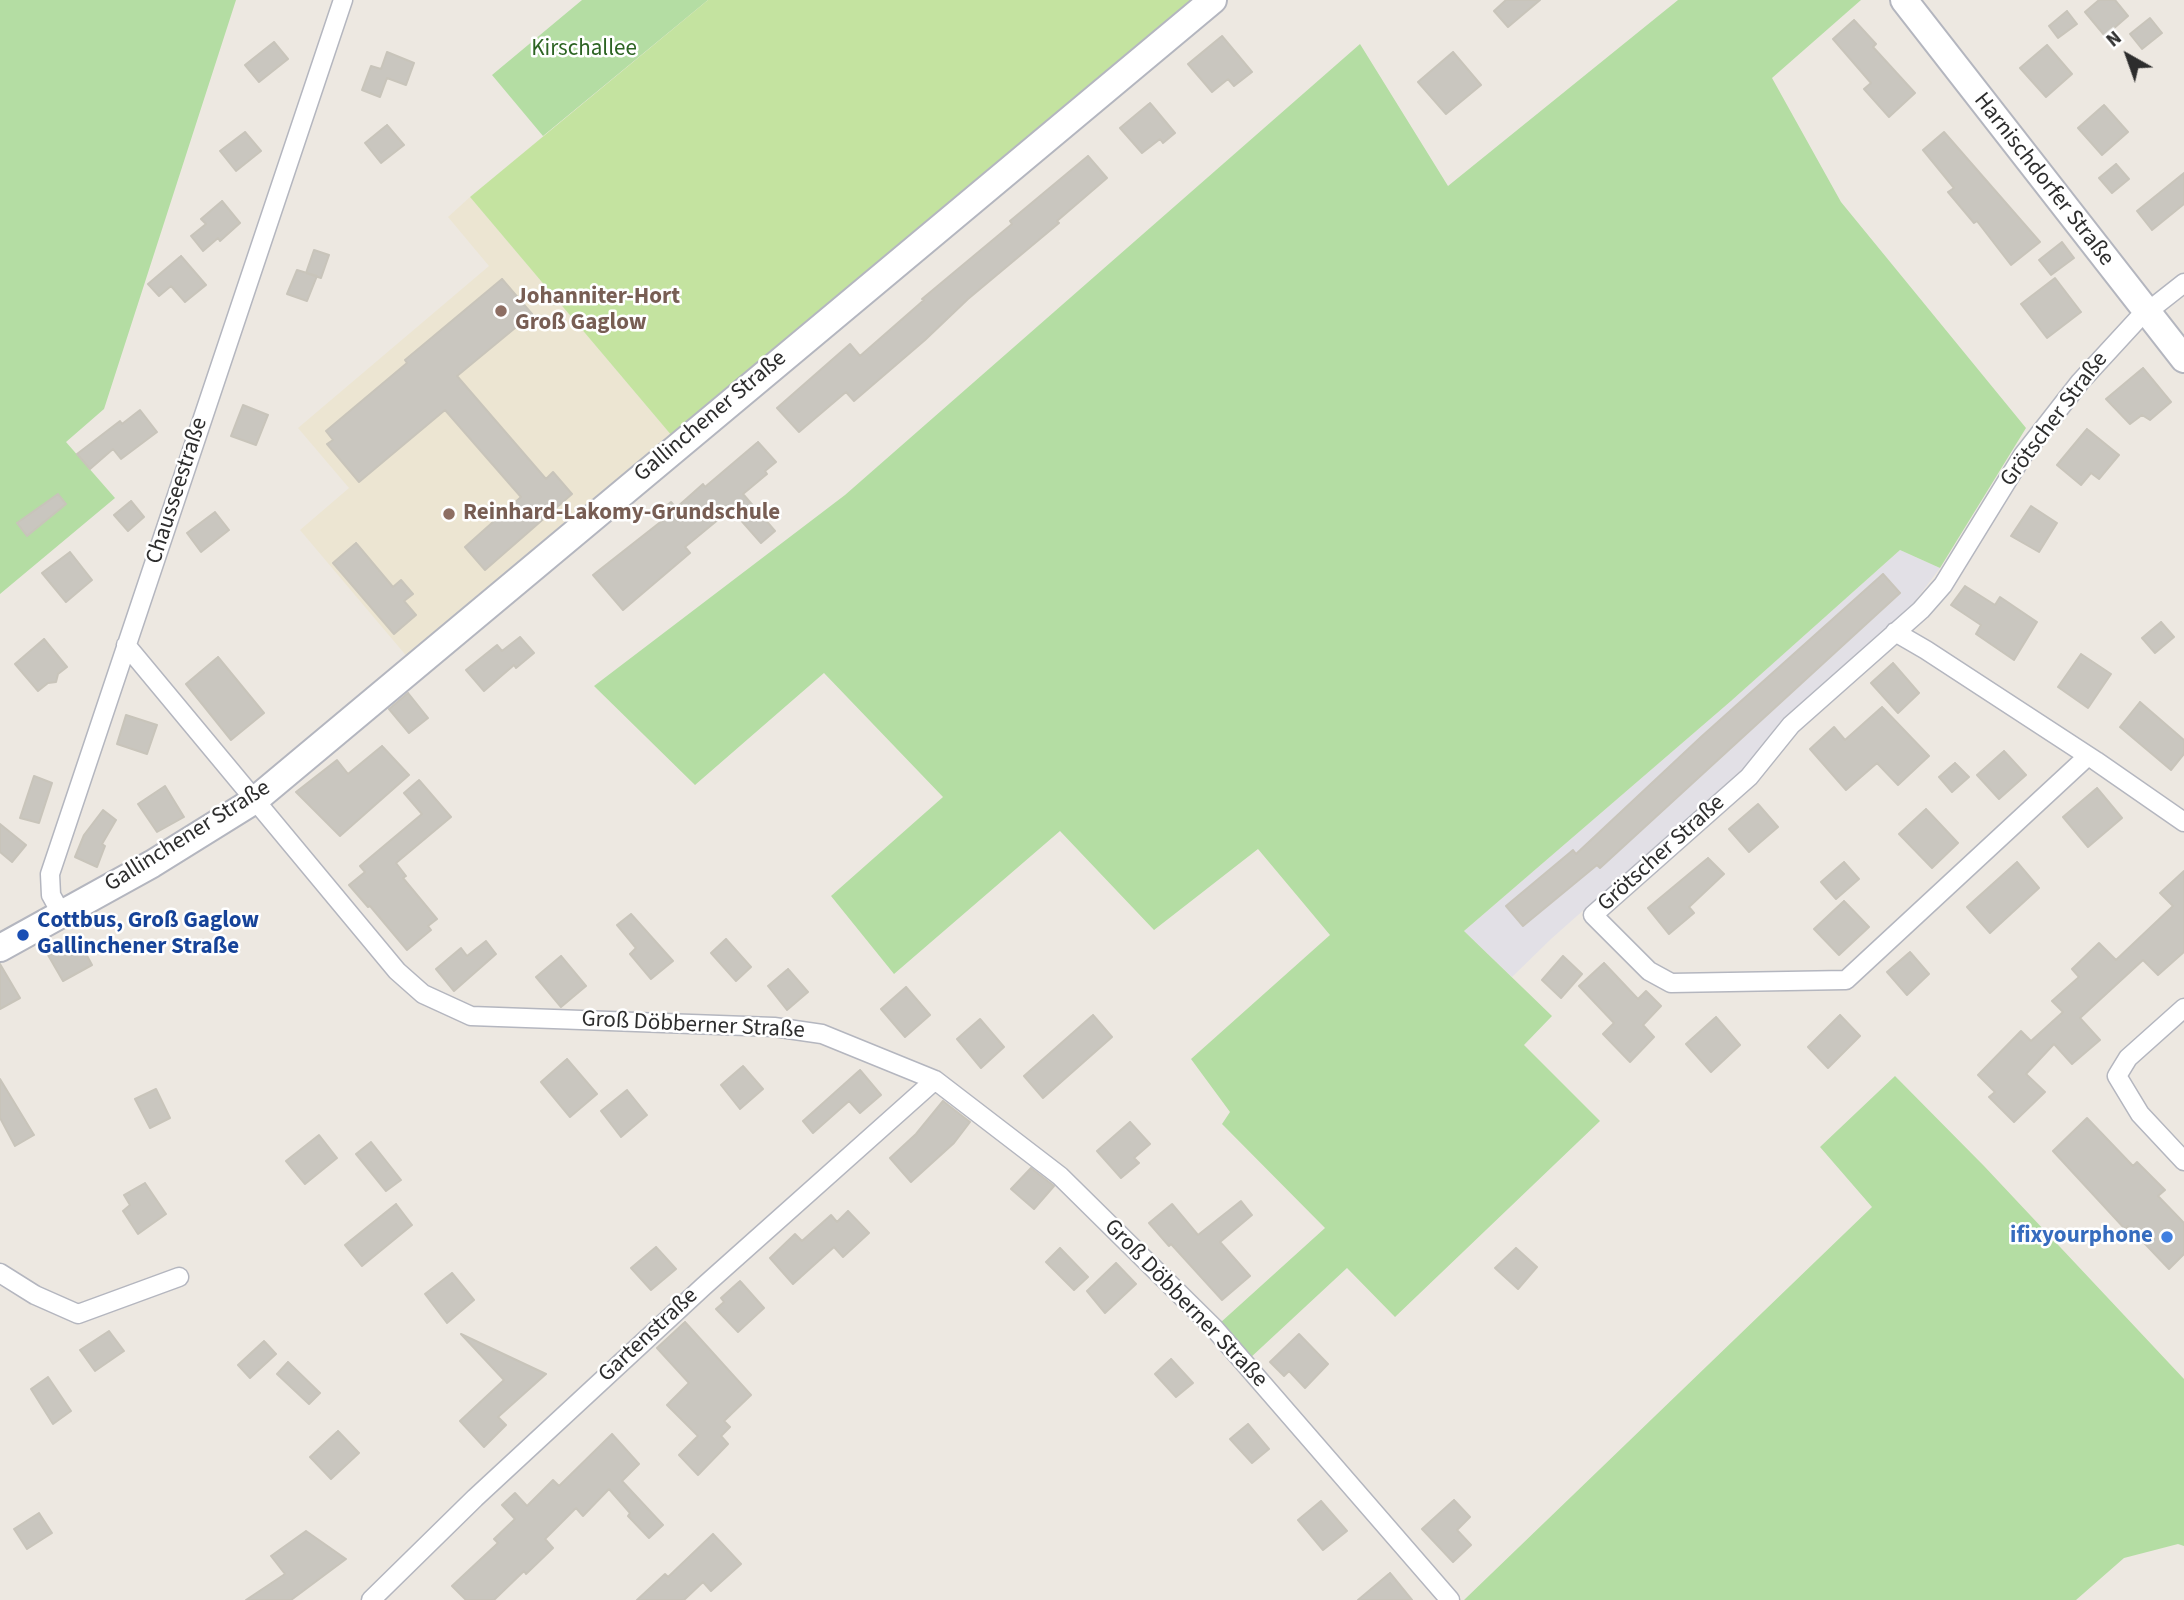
<!DOCTYPE html>
<meta charset="utf-8">
<style>
body{margin:0}
#map{position:relative;width:2184px;height:1600px;overflow:hidden;background:#ede8e1;font-family:"Source Sans 3",sans-serif}
canvas{display:block}
.north{position:absolute;left:2093px;top:21px;width:70px;height:70px;-webkit-text-stroke:5px #fff;paint-order:stroke;rotate:320deg;font-size:19px;font-weight:700;line-height:28px;text-align:center;color:#2d2d2d}
.north::after{content:'';display:block;margin:auto;width:24px;height:32px;background:#2d2d2d;clip-path:polygon(50% 0,100% 100%,50% 72%,0 100%)}
</style>
<div id="map">
<canvas width="2184" height="1600"></canvas>
<div class="north">N</div>
</div>
<script>
const c = document.querySelector('canvas').getContext('2d');
c.lineJoin = 'round';
function fill(path, color) {
  c.fillStyle = color;
  c.fill(path, 'evenodd');
}
function shape(rows) {
  const path = new Path2D();
  for (const r of rows) {
    path.moveTo(r[0], r[1]);
    for (let i = 2; i < r.length; i += 2) path.lineTo(r[i], r[i + 1]);
  }
  return path;
}
function strokePath(path, color, width, dash) {
  c.strokeStyle = color;
  c.lineWidth = width;
  c.lineCap = dash ? 'butt' : 'round';
  c.setLineDash(dash || []);
  c.stroke(path);
}
function label(font, color, halo, rows, align = 'center') {
  c.font = font + ' "Source Sans 3",sans-serif';
  c.lineWidth = 5;
  c.setLineDash([]);
  c.textBaseline = 'middle';
  c.strokeStyle = halo;
  c.fillStyle = color;
  for (const [text, x, y, turn = 0] of rows) {
    c.save();
    c.translate(x, y);
    c.rotate((+turn || 0) * Math.PI / 180);
    c.textAlign = isNaN(turn) ? turn : align;
    if (halo) c.strokeText(text, 0, 0);
    c.fillText(text, 0, 0);
    c.restore();
  }
}
const industrial = shape([
 [1900,550,1940,568,1912,605,1784,719,1745,767,1551,939,1512,977,1464,931,1731,701]
]);
const education = shape([
 [470,197,672,436,409,659,300,530,349,488,298,428,489,266,448,217]
]);
const green = shape([
 [0,0,236,0,104,409,66,442,115,498,0,594],
 [582,0,708,0,543,136,492,75],
 [1678,0,1861,0,1772,78,1841,202,2026,428,1940,568,1900,550,1731,701,1464,931,1552,1016,1524,1045,1600,1121,1395,1317,1347,1268,1249,1359,1220,1323,1325,1228,1222,1124,1230,1112,1191,1059,1330,935,1258,849,1154,930,1060,831,894,974,831,896,943,797,824,673,695,785,594,686,845,495,1360,44,1448,186],
 [1895,1076,1984,1166,2184,1379,2184,1546,2178,1544,2124,1558,2076,1600,1464,1600,1872,1207,1820,1147]
]);
const pitch = shape([
 [708,0,1198,0,672,436,470,197]
]);
const building = shape([
 [1506,0,1540,0,1508,27,1494,11,1506,0],
 [2099,0,2115,0,2128,16,2105,36,2085,12,2099,0],
 [2067,11,2077,24,2058,38,2049,26,2067,11],
 [2150,18,2162,33,2142,49,2130,34,2150,18],
 [1854,20,1876,44,1873,47,1915,93,1889,117,1864,89,1871,83,1833,39,1854,20],
 [1222,36,1252,72,1234,86,1228,79,1212,92,1188,64,1222,36],
 [274,42,288,59,259,82,245,65,274,42],
 [2047,45,2072,74,2046,97,2020,68,2047,45],
 [387,52,414,63,406,85,387,78,380,97,362,90,371,66,381,69,387,52],
 [1453,52,1481,85,1446,114,1418,82,1453,52],
 [1150,103,1175,133,1163,143,1160,139,1142,153,1120,128,1150,103],
 [2104,105,2128,132,2102,155,2078,128,2104,105],
 [387,125,404,145,381,163,365,143,387,125],
 [245,132,261,151,236,171,220,151,245,132],
 [1944,132,2040,242,2011,265,1977,221,1974,223,1948,192,1954,188,1923,150,1944,132],
 [1088,156,1107,178,1057,221,1059,223,968,299,925,340,854,401,846,392,799,432,777,408,850,344,860,356,924,300,922,299,1012,224,1010,221,1088,156],
 [2116,164,2129,179,2112,193,2099,178,2116,164],
 [2184,173,2184,204,2152,230,2137,211,2184,173],
 [222,201,240,223,220,241,218,238,203,251,191,236,206,224,201,219,222,201],
 [2062,242,2074,258,2051,275,2039,260,2062,242],
 [314,250,329,255,321,278,306,273,314,250],
 [181,256,206,285,185,302,171,286,159,296,148,284,181,256],
 [297,270,317,276,307,301,287,294,297,270],
 [2055,278,2081,312,2047,338,2021,304,2055,278],
 [502,279,532,314,457,376,546,479,553,472,572,494,485,570,465,547,521,497,445,410,359,482,327,444,333,440,326,431,407,363,405,360,502,279],
 [2143,368,2171,402,2150,420,2142,415,2130,424,2106,399,2143,368],
 [243,405,268,415,256,445,231,436,243,405],
 [140,410,157,432,121,459,113,449,90,469,77,454,120,421,122,424,140,410],
 [2087,429,2119,455,2099,479,2091,473,2081,485,2057,465,2087,429],
 [758,442,776,462,765,471,767,474,743,494,775,531,761,543,731,509,685,547,690,553,623,610,593,575,663,520,658,513,671,502,676,508,703,484,705,487,758,442],
 [58,494,66,504,27,536,17,523,58,494],
 [131,501,144,517,128,531,114,515,131,501],
 [2031,506,2057,523,2039,552,2011,536,2031,506],
 [215,512,229,530,201,552,187,533,215,512],
 [356,543,393,587,401,580,413,594,404,601,416,615,394,634,333,563,356,543],
 [70,552,92,580,66,602,42,573,70,552],
 [1883,574,1900,593,1600,868,1597,865,1523,926,1506,906,1573,850,1576,854,1701,737,1883,574],
 [1965,586,1995,605,2000,597,2037,622,2014,660,1976,634,1981,625,1951,605,1965,586],
 [2161,622,2174,637,2155,653,2142,638,2161,622],
 [520,637,534,653,516,668,514,665,484,691,466,670,497,645,502,651,520,637],
 [44,639,67,667,58,674,56,682,48,683,38,691,15,664,44,639],
 [2081,654,2111,674,2088,708,2058,687,2081,654],
 [218,657,264,713,231,740,186,684,218,657],
 [1893,663,1919,693,1898,713,1871,683,1893,663],
 [408,693,428,718,409,733,389,709,408,693],
 [2140,702,2184,740,2184,754,2171,770,2120,727,2140,702],
 [1882,707,1929,756,1898,785,1877,763,1846,790,1810,749,1834,727,1845,740,1882,707],
 [126,715,157,725,147,754,117,744,126,715],
 [382,746,409,775,340,836,296,792,337,760,348,774,382,746],
 [2004,751,2026,775,1999,799,1977,775,2004,751],
 [1955,763,1969,777,1952,792,1939,777,1955,763],
 [34,776,52,783,39,823,20,818,34,776],
 [419,780,451,817,396,863,406,876,403,878,437,919,428,926,431,930,407,950,370,906,368,907,349,885,365,872,360,866,422,814,404,793,419,780],
 [165,786,184,817,157,832,138,804,165,786],
 [2097,788,2122,818,2088,847,2063,817,2097,788],
 [1758,804,1778,827,1749,852,1729,829,1758,804],
 [1926,809,1958,843,1932,868,1899,834,1926,809],
 [103,810,116,820,102,844,105,846,97,867,75,857,84,835,103,810],
 [0,824,26,845,12,862,0,852,0,824],
 [1708,858,1724,874,1689,907,1694,913,1669,934,1648,908,1708,858],
 [1844,862,1859,879,1836,899,1821,882,1844,862],
 [2017,862,2039,888,1990,933,1967,907,2017,862],
 [2184,871,2184,952,2158,975,2143,960,2080,1018,2100,1040,2072,1064,2054,1044,2026,1074,2045,1092,2014,1122,1989,1097,1995,1092,1978,1075,2021,1031,2031,1041,2063,1012,2052,1001,2079,977,2072,969,2099,943,2116,960,2173,906,2160,893,2184,871],
 [1844,901,1869,927,1839,955,1814,929,1844,901],
 [631,914,673,961,651,979,630,954,636,948,617,925,631,914],
 [78,939,92,965,63,981,48,955,78,939],
 [726,939,751,967,736,981,711,953,726,939],
 [486,941,496,954,454,991,436,969,461,948,467,956,486,941],
 [1910,952,1929,974,1907,995,1887,972,1910,952],
 [561,956,586,986,561,1007,536,977,561,956],
 [1563,956,1582,974,1561,998,1542,980,1563,956],
 [1604,963,1638,999,1646,991,1661,1006,1643,1025,1654,1037,1630,1062,1603,1034,1614,1023,1579,986,1604,963],
 [0,964,20,998,0,1009,0,964],
 [788,969,808,992,787,1010,768,986,788,969],
 [906,987,930,1015,905,1037,881,1009,906,987],
 [1093,1015,1112,1037,1043,1098,1024,1076,1093,1015],
 [1840,1015,1860,1036,1828,1068,1808,1047,1840,1015],
 [1716,1017,1740,1045,1711,1072,1686,1044,1716,1017],
 [980,1019,1004,1047,981,1068,957,1039,980,1019],
 [567,1059,597,1094,570,1117,541,1082,567,1059],
 [743,1066,763,1089,740,1109,721,1085,743,1066],
 [860,1070,881,1095,860,1113,849,1101,813,1133,803,1121,860,1070],
 [0,1079,34,1135,15,1146,0,1118,0,1079],
 [156,1089,170,1118,150,1128,135,1099,156,1089],
 [627,1090,647,1115,621,1137,601,1111,627,1090],
 [943,1101,970,1122,954,1143,911,1182,890,1158,916,1134,943,1101],
 [2087,1118,2133,1166,2137,1162,2165,1190,2158,1196,2184,1223,2184,1254,2169,1269,2128,1226,2125,1229,2053,1151,2087,1118],
 [1130,1122,1150,1144,1134,1158,1139,1163,1121,1178,1097,1151,1130,1122],
 [319,1135,337,1158,305,1184,286,1161,319,1135],
 [371,1142,401,1180,386,1191,356,1154,371,1142],
 [1031,1168,1054,1186,1034,1209,1011,1189,1031,1168],
 [145,1183,166,1214,138,1234,123,1211,130,1205,124,1195,145,1183],
 [1241,1201,1252,1215,1220,1242,1250,1276,1222,1300,1171,1244,1169,1246,1149,1223,1172,1204,1198,1235,1241,1201],
 [396,1204,412,1225,362,1266,345,1245,396,1204],
 [848,1211,869,1233,843,1257,834,1247,793,1284,770,1258,795,1234,802,1241,831,1215,837,1222,848,1211],
 [656,1247,676,1269,651,1290,631,1268,656,1247],
 [1060,1248,1088,1277,1074,1290,1046,1262,1060,1248],
 [1516,1248,1537,1267,1518,1289,1495,1268,1516,1248],
 [1116,1263,1136,1284,1105,1313,1087,1291,1116,1263],
 [452,1273,474,1300,447,1323,425,1294,452,1273],
 [740,1281,764,1308,738,1332,716,1309,724,1302,721,1298,740,1281],
 [685,1322,751,1395,724,1421,730,1427,721,1436,728,1444,698,1475,679,1455,698,1436,667,1405,689,1383,657,1348,685,1322],
 [109,1331,124,1351,95,1371,80,1350,109,1331],
 [461,1334,546,1374,498,1417,506,1425,484,1447,460,1421,504,1380,461,1334],
 [1299,1334,1328,1364,1305,1388,1289,1371,1284,1376,1270,1362,1299,1334],
 [264,1341,276,1354,250,1378,238,1365,264,1341],
 [1171,1359,1193,1383,1176,1397,1155,1374,1171,1359],
 [288,1362,320,1393,309,1404,277,1374,288,1362],
 [48,1377,71,1411,53,1424,31,1389,48,1377],
 [1248,1424,1269,1449,1252,1463,1230,1439,1248,1424],
 [338,1431,359,1453,331,1479,310,1457,338,1431],
 [612,1434,639,1464,622,1481,663,1525,649,1538,628,1516,630,1513,609,1489,583,1516,576,1508,545,1539,553,1548,526,1574,524,1571,494,1600,466,1600,452,1586,498,1543,494,1539,515,1519,502,1505,515,1493,527,1506,553,1480,559,1486,612,1434],
 [1454,1500,1470,1517,1457,1530,1471,1545,1453,1562,1422,1529,1454,1500],
 [1321,1501,1347,1531,1323,1550,1298,1520,1321,1501],
 [39,1513,52,1533,27,1549,14,1529,39,1513],
 [306,1531,346,1559,291,1600,246,1600,285,1574,271,1556,306,1531],
 [713,1534,741,1564,711,1591,703,1582,684,1600,637,1600,665,1574,668,1577,713,1534],
 [1390,1573,1412,1600,1358,1600,1390,1573]
]);
const street = shape([
 [1895,632,1926,650,2096,761,2184,822],
 [126,645,397,971,423,994,471,1016,774,1027,822,1034,935,1080,1060,1176,1214,1328,1450,1600],
 [2088,756,1846,980,1671,983,1649,971,1593,915,1749,777,1791,725,1921,610,1943,585,2023,455,2080,382,2137,320,2184,283],
 [62,915,51,895,50,874,343,0],
 [2184,1008,2128,1058,2117,1076,2140,1114,2184,1161],
 [0,1273,35,1295,78,1314,179,1277],
 [371,1600,475,1498,704,1286,935,1080]
]);
const secondary = shape([
 [1904,0,2184,359],
 [0,948,152,864,255,800,1213,0]
]);
const markers = [
 [501,311,7,"#8d6e63"],
 [449,514,7,"#8d6e63"],
 [23,935,7,"#1a4fb4"],
 [2167,1237,7,"#3f7fe0"]
];
const parkNames = [
 ["Kirschallee",584,50]
];
const streetNames = [
 ["Harnischdorfer Straße",2043,180,52],
 ["Gallinchener Straße",711,417,-40],
 ["Grötscher Straße",2055,420,-53],
 ["Chausseestraße",178,491,-72],
 ["Gallinchener Straße",188,837,-32],
 ["Grötscher Straße",1662,854,-42],
 ["Groß Döbberner Straße",693,1026,3],
 ["Groß Döbberner Straße",1185,1304,46],
 ["Gartenstraße",649,1336,-43]
];
const educationNames = [
 ["Johanniter-Hort",515,298],
 ["Groß Gaglow",515,324],
 ["Reinhard-Lakomy-Grundschule",463,514]
];
const transitNames = [
 ["Cottbus, Groß Gaglow",37,922],
 ["Gallinchener Straße",37,948]
];
const shopNames = [
 ["ifixyourphone",2153,1237]
];
fill(industrial, '#e2e0e6');
fill(education, '#ece5d2');
fill(green, '#b4dda3');
fill(pitch, '#c4e3a0');
fill(building, '#c9c6bf');
strokePath(building, '#c8c4ba', 2);
strokePath(street, '#b4b6bf', 21);
strokePath(secondary, '#b4b6bf', 30);
strokePath(street, '#fff', 18);
strokePath(secondary, '#fff', 26);
for (const [x, y, r, color] of markers) {
  const dot = new Path2D();
  dot.arc(x, y, r, 0, 2 * Math.PI);
  c.fillStyle = color;
  c.fill(dot);
  strokePath(dot, '#fff', 2.5);
}
label('23px', '#2d6423', '#fff', parkNames);
label('23px', '#2d2d2d', '#fff', streetNames);
label('bold 23px', '#785e54', '#fff', educationNames, 'left');
label('bold 23px', '#164399', '#fff', transitNames, 'left');
label('bold 23px', '#366cbe', '#fff', shopNames, 'right');
</script>
